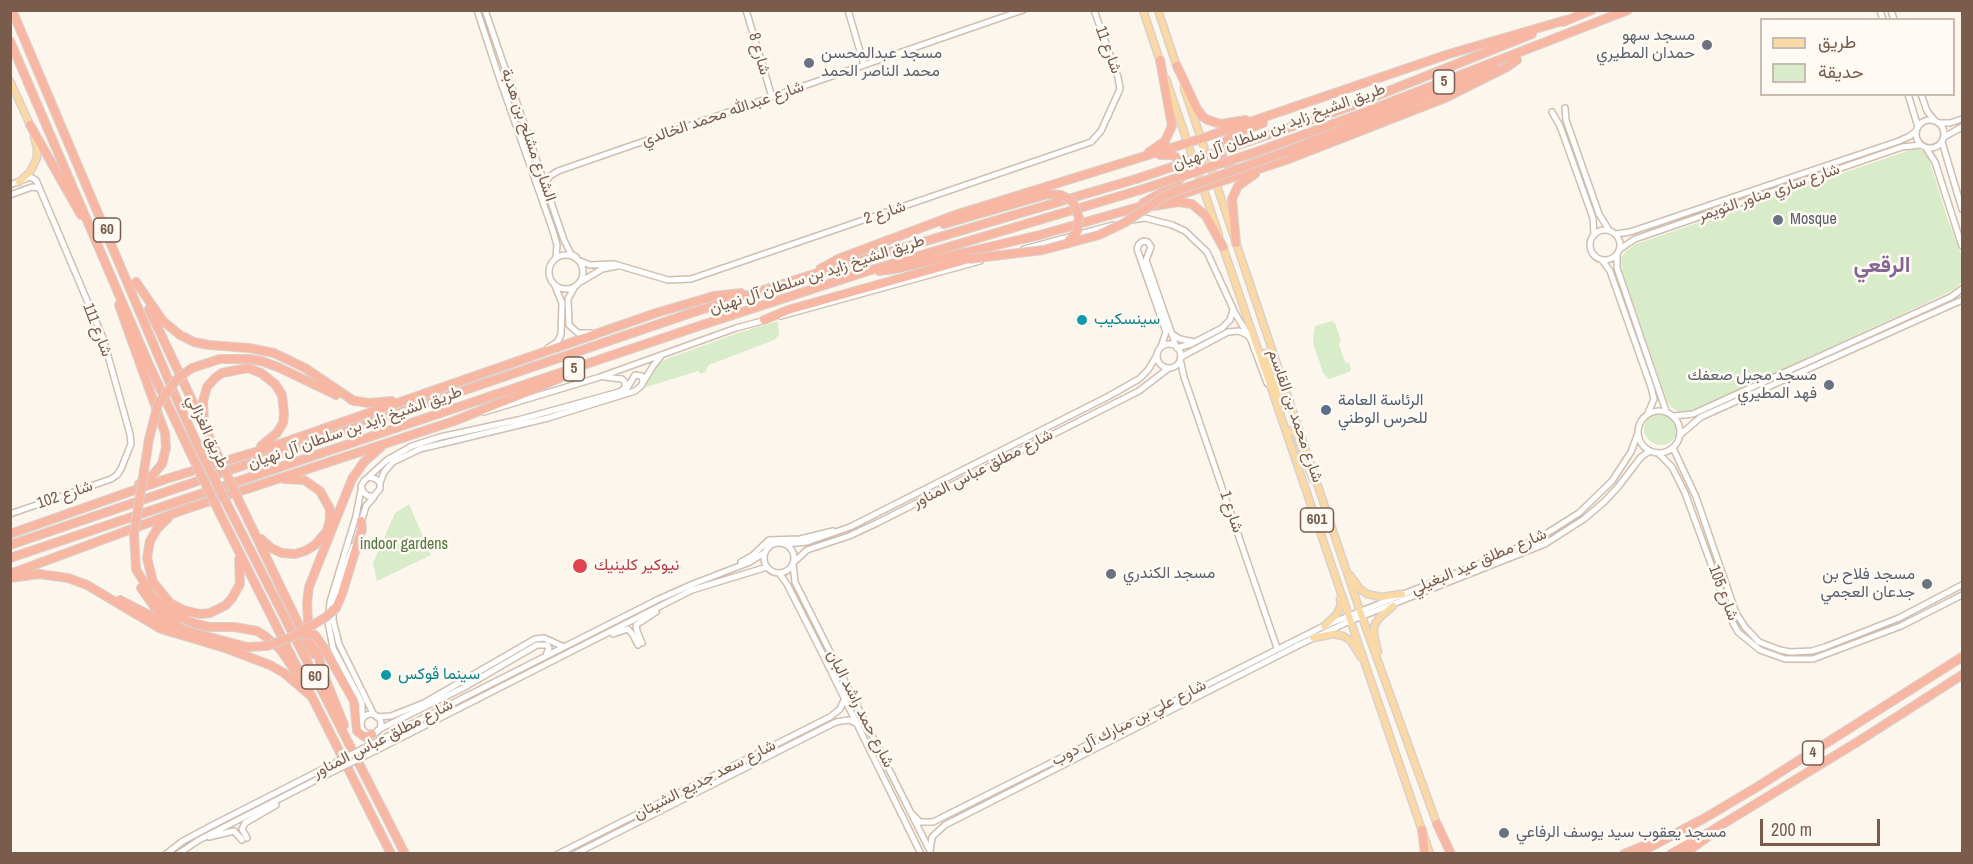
<!DOCTYPE html>
<meta charset="utf-8">
<style>
body{margin:0}
#map{position:relative;width:1973px;height:864px;overflow:hidden;background:#fdf6ec;font-family:"Archivo Narrow",Vazirmatn,sans-serif}
canvas{display:block}
.frame{position:absolute;inset:0;border:12px solid #7a5c4d;pointer-events:none}
.legend{position:absolute;left:1760px;top:18px;width:195px;height:78px;box-sizing:border-box;background:#fffaf3;border:2px solid #cabbb1;margin:0;padding:8px 10px;list-style:none;font-size:18px;color:#7a5c4d}
.legend li{display:flex;align-items:center;gap:12px;height:30px}
.legend b{width:30px;border:2px solid #cabbb1}
.scale{position:absolute;left:1760px;top:819px;width:120px;height:27px;box-sizing:border-box;border:3px solid #7a5c4d;border-top:0;padding-left:8px;font-size:18px;line-height:21px;white-space:nowrap;color:#7a5c4d;-webkit-text-stroke:4px #fffaf3;paint-order:stroke}
</style>
<div id="map">
<canvas width="1973" height="864"></canvas>
<div class="frame"></div>
<ul class="legend">
<li><b style="height:8px;background:#fbd9a5"></b>طريق</li>
<li><b style="height:16px;background:#d8ecc9"></b>حديقة</li>
</ul>
<div class="scale">200 m</div>
</div>
<script>
const c = document.querySelector('canvas').getContext('2d');
c.lineJoin = 'round';
function fill(path, color) {
  c.fillStyle = color;
  c.fill(path, 'evenodd');
}
function shape(rows) {
  const path = new Path2D();
  for (const r of rows) {
    if (r.length === 3) {
      path.moveTo(r[0] + r[2], r[1]);
      path.arc(r[0], r[1], r[2], 0, 2 * Math.PI);
      continue;
    }
    path.moveTo(r[0], r[1]);
    for (let i = 2; i < r.length; i += 2) path.lineTo(r[i], r[i + 1]);
  }
  return path;
}
function strokePath(path, color, width, dash) {
  c.strokeStyle = color;
  c.lineWidth = width;
  c.lineCap = dash ? 'butt' : 'round';
  c.setLineDash(dash || []);
  c.stroke(path);
}
function label(font, color, halo, rows, align = 'center') {
  c.font = font + ' "Archivo Narrow",Vazirmatn,sans-serif';
  c.lineWidth = 5;
  c.setLineDash([]);
  c.textBaseline = 'middle';
  c.strokeStyle = halo;
  c.fillStyle = color;
  for (const [text, x, y, turn = 0] of rows) {
    c.save();
    c.translate(x, y);
    c.rotate((+turn || 0) * Math.PI / 180);
    c.textAlign = isNaN(turn) ? turn : align;
    if (halo) c.strokeText(text, 0, 0);
    c.fillText(text, 0, 0);
    c.restore();
  }
}
const green = shape([
 [1916,148,1927,153,1948,220,1962,257,1962,282,1954,290,1688,413,1679,412,1672,408,1667,401,1622,271,1621,258,1626,251,1636,244],
 [778,321,779,335,774,340,709,365,705,372,701,374,698,371,643,388,658,364,666,359,741,332],
 [1332,321,1335,323,1341,340,1339,344,1345,362,1349,363,1351,369,1349,372,1329,379,1323,373,1313,342,1315,326],
 [1661,428,17],
 [409,504,431,555,377,581,373,563,395,513]
]);
const minor = shape([
 [477,10,499,77,553,231,557,245,556,258],
 [485,10,564,240,571,254,576,257],
 [746,10,772,97],
 [848,10,864,65],
 [1880,10,1883,20],
 [1891,10,1894,20],
 [1908,94,1918,127],
 [1921,94,1927,111,1935,121],
 [1565,108,1566,120,1599,214,1609,230],
 [1552,112,1560,126,1593,218,1594,235],
 [1930,134,14],
 [1939,123,1950,123,1962,119],
 [1944,137,1962,127],
 [1942,142,1962,209],
 [1926,148,1935,162,1962,246],
 [545,183,550,176,558,171,1023,10],
 [10,185,30,177,36,180,103,338,130,434,131,444,121,469,117,475,111,479,10,514],
 [10,195,32,187,39,188],
 [1131,220,1145,218,1172,225,1185,231,1207,252,1235,313,1251,340,1267,383],
 [1605,245,15],
 [1616,234,1630,232,1899,141,1910,136,1916,131],
 [1024,249,1113,225],
 [1620,249,1635,239,1902,147,1921,145],
 [566,272,17],
 [1617,255,1617,268,1666,411],
 [1602,260,1610,271,1651,387,1654,399,1648,413],
 [580,261,590,265,614,264,668,280,691,279,1091,142,1101,131,1120,89,1118,77,1094,10],
 [582,281,602,269,617,266],
 [574,288,568,299,569,325,578,333,591,333],
 [781,316,980,261],
 [1172,334,1180,339,1194,342],
 [1169,356,12],
 [1161,347,1166,332,1137,249,1139,244,1143,241,1148,242,1151,247,1146,260,1176,346],
 [548,348,557,342,561,335,562,303,555,286],
 [1177,348,1191,344,1222,328,1230,320,1233,310],
 [1181,357,1228,332,1239,331,1247,335],
 [1180,359,1184,377,1277,648],
 [626,390,635,375,642,376,643,382],
 [1659,432,21],
 [484,412,600,377,736,328,766,320],
 [1674,416,1693,414,1951,297,1962,289],
 [1681,434,1701,417,1962,300],
 [1673,448,1696,497,1736,613,1745,627,1759,642,1780,650,1790,652,1812,651,1825,647,1899,618,1962,585],
 [1658,453,1672,467,1685,493,1731,619,1738,632,1760,650,1785,659,1813,659,1901,626,1962,595],
 [369,477,376,479,380,483,380,489,374,496,368,496,363,492,361,486,364,481,387,460,412,446,440,437,518,420,619,392,625,388,625,382,622,379,605,377],
 [380,483,384,472,393,462,420,449,548,418,635,391,641,386,653,366,661,356],
 [361,490,356,516,330,602,328,622,333,648,362,703,362,719],
 [361,523,366,506,374,497],
 [779,558,15],
 [785,544,807,542,850,527,1109,396,1139,379,1148,370,1157,355],
 [353,546,333,605,333,620,339,644,374,715],
 [741,562,752,556,769,540,800,539,833,531],
 [794,562,807,550,849,536,877,523,1139,391,1169,368],
 [793,564,795,582,929,849],
 [779,573,787,584,820,649,921,854],
 [613,634,628,629,633,635,638,645],
 [642,643,637,631,636,625,656,612],
 [371,724,10],
 [377,717,391,716,424,703,535,639,544,638,564,647],
 [378,730,463,688,537,645,547,645,549,648,546,655],
 [372,744,657,600,693,584,750,562,764,553],
 [375,751,692,590,767,567],
 [911,813,920,822,933,822,1324,626,1506,553,1541,537,1579,513,1612,481,1631,452,1638,433],
 [209,837,234,831,242,840],
 [247,838,242,829,245,823,276,805],
 [930,852,932,837,945,825,1301,644,1350,621,1545,544,1584,519,1604,502,1618,487,1641,457,1650,451],
 [166,854,183,841,211,826,319,771],
 [178,854,199,840,322,777],
 [558,854,830,717,840,709,845,698],
 [575,854,836,722,849,720,858,724]
]);
const major = shape([
 [1143,10,1161,64],
 [1158,10,1178,70],
 [1166,79,1219,235],
 [10,81,31,127],
 [1184,88,1362,617,1438,827],
 [19,182,30,172,37,158,37,148,34,137],
 [1222,244,1430,854],
 [1264,353,1282,404,1287,406,1290,401],
 [1288,434,1291,430,1295,431,1313,480],
 [1350,575,1360,589,1367,594,1381,597,1402,594],
 [1324,626,1336,615,1341,605,1340,599],
 [1313,638,1333,634,1343,636,1351,641,1361,657],
 [1378,652,1374,635,1374,626,1379,618,1393,606]
]);
const highway = shape([
 [12,10,174,393,200,450],
 [1563,22,1592,10],
 [10,41,150,367,191,454],
 [1177,66,1197,109,1203,117,1208,120,1221,124,1246,120],
 [30,125,81,215],
 [1256,139,1351,106,1532,34],
 [1259,151,1360,114,1628,10],
 [1288,151,1495,69],
 [1149,152,1165,141,1172,126,1160,60],
 [1238,170,1230,168,1223,159,1221,149,1222,144,1234,135,1263,123],
 [1161,201,1286,160,1445,98,1507,67,1517,60],
 [1143,203,1175,185,1183,175,1184,168,1177,158,1172,155,1160,155],
 [1148,207,1178,202,1192,204,1206,216,1223,247],
 [944,224,1048,194,1061,195],
 [1236,243,1232,199,1238,186,1255,174],
 [820,269,838,259,958,214,1200,139,1449,54,1566,20],
 [879,271,895,269,1040,235,1149,204],
 [136,282,163,321,180,335,194,342,209,345,249,348,274,353,305,368,354,401],
 [119,305,165,433,166,448,162,464,152,476,139,484],
 [149,309,214,447],
 [764,320,788,310,969,259],
 [220,359,249,359,261,361,278,367,336,395],
 [351,400,368,403,392,401],
 [204,420,203,401,207,387,215,378,222,373,237,370,248,368,261,373,275,384,282,395,284,414,283,423,277,433,261,446],
 [239,501,313,654],
 [228,506,405,854],
 [219,512,391,854],
 [168,518,157,529,150,541,147,558,153,582,170,603,183,610,200,614,210,613,226,605,232,598,240,584,239,559],
 [10,534,166,479,265,449,656,313,714,296,741,293],
 [261,539,271,548,282,553,295,554,305,551,315,545,327,531,330,519,330,509,320,491,304,480,284,479],
 [10,545,691,313,811,275,1136,179],
 [10,558,705,324,868,271,1140,190],
 [136,569,152,596,173,614,193,623,210,627,234,627,257,631,265,636,280,649,297,674],
 [10,574,183,510,454,421,530,391,562,377],
 [10,578,39,574,68,578,87,585,161,629,225,648,270,665,284,673,311,696],
 [141,588,155,608,176,623],
 [120,600,157,619,187,631,247,647,267,646],
 [336,608,342,594,362,529,361,521],
 [324,648,354,701,357,731,365,737,372,734],
 [324,675,344,725],
 [325,679,308,621,307,603,309,587,352,479,364,462,381,447],
 [1437,824,1451,854],
 [1422,830,1425,854],
 [1624,854,1646,845],
 [1637,854,1703,819,1757,787,1962,657],
 [1671,854,1713,830,1859,741,1962,675],
 [1684,854,1709,836]
]);
const minorBridge = shape([
 [319,771,372,744],
 [322,777,375,751]
]);
const highwayBridge = shape([
 [1136,179,1256,139],
 [1140,190,1259,151],
 [1061,195,1072,201,1075,206,1079,218,1077,231,1067,244],
 [969,259,1043,250,1099,235,1124,223,1168,194,1288,151],
 [214,447,239,501],
 [200,450,228,506],
 [191,454,219,512],
 [136,569,134,534,149,439,158,404,178,378,192,368,220,359],
 [300,633,315,635,324,648],
 [267,646,294,636,326,617,336,608]
]);
const markers = [
 [1707,45,6,"#6b7280"],
 [809,63,6,"#6b7280"],
 [1778,220,6,"#6b7280"],
 [1082,320,6,"#0f9aa8"],
 [1829,385,6,"#6b7280"],
 [1326,410,6,"#5c6f8a"],
 [580,566,8,"#e0444e"],
 [1111,574,6,"#6b7280"],
 [1927,584,6,"#6b7280"],
 [386,675,6,"#0f9aa8"],
 [1504,833,6,"#6b7280"]
];
const shields = [
 [1444,82,21],
 [107,230,27],
 [574,369,21],
 [1317,520,33],
 [315,677,27],
 [1813,753,21]
];
const shieldNames = [
 ["5",1444,82],
 ["60",107,230],
 ["5",574,369],
 ["601",1317,520],
 ["60",315,677],
 ["4",1813,753]
];
const worshipNames = [
 ["مسجد سهو",1695,36,"right"],
 ["حمدان المطيري",1695,54,"right"],
 ["مسجد عبدالمحسن",821,54],
 ["محمد الناصر الحمد",821,72],
 ["Mosque",1790,220],
 ["مسجد مجبل صعفك",1817,376,"right"],
 ["فهد المطيري",1817,394,"right"],
 ["مسجد الكندري",1123,574],
 ["مسجد فلاح بن",1915,575,"right"],
 ["جدعان العجمي",1915,593,"right"],
 ["مسجد يعقوب سيد يوسف الرفاعي",1516,833]
];
const streetNames = [
 ["شارع 11",1108,50,70],
 ["شارع 8",759,54,74],
 ["شارع عبدالله محمد الخالدي",723,114,-19],
 ["طريق الشيخ زايد بن سلطان آل نهيان",1279,127,-20],
 ["الشارع مشلح بن هدبة",528,135,71],
 ["شارع ساري مناور الثويمر",1769,193,-19],
 ["شارع 2",885,213,-19],
 ["طريق الشيخ زايد بن سلطان آل نهيان",817,275,-18],
 ["شارع 111",97,330,69],
 ["شارع محمد بن القاسم",1295,416,71],
 ["طريق الشيخ زايد بن سلطان آل نهيان",355,428,-19],
 ["طريق الغزالي",207,432,65],
 ["شارع مطلق عباس المناور",983,469,-27],
 ["شارع 102",65,495,-19],
 ["شارع 1",1231,512,71],
 ["شارع مطلق عيد البغيلي",1479,562,-23],
 ["شارع 105",1723,593,69],
 ["شارع حمد راشد البان",860,709,63],
 ["شارع علي بن مبارك آل دوب",1129,723,-27],
 ["شارع مطلق عباس المناور",383,739,-27],
 ["شارع سعد جديع الشيتان",705,780,-27]
];
const cultureNames = [
 ["سينسكيب",1094,320],
 ["سينما ڤوكس",398,675]
];
const serviceNames = [
 ["الرئاسة العامة",1338,401],
 ["للحرس الوطني",1338,419]
];
const parkNames = [
 ["indoor gardens",404,545]
];
const healthNames = [
 ["نيوكير كلينيك",594,566]
];
const districtNames = [
 ["الرقعي",1882,266]
];
fill(green, '#d8ecc9');
strokePath(minor, '#d1beb0', 8);
strokePath(major, '#dad1cd', 9);
strokePath(highway, '#dad1cd', 10);
strokePath(minor, '#fff', 5);
strokePath(major, '#fbd9a5', 6);
strokePath(highway, '#f7b7a3', 8);
strokePath(minorBridge, '#d1beb0', 8, []);
strokePath(highwayBridge, '#dad1cd', 10, []);
strokePath(minorBridge, '#fff', 5);
strokePath(highwayBridge, '#f7b7a3', 8);
for (const [x, y, r, color] of markers) {
  const dot = new Path2D();
  dot.arc(x, y, r, 0, 2 * Math.PI);
  c.fillStyle = color;
  c.fill(dot);
  strokePath(dot, '#fffaf3', 2);
}
for (const [x, y, w] of shields) {
  const box = new Path2D();
  box.roundRect(x - w / 2, y - 12, w, 24, 4.5);
  c.fillStyle = '#fffaf3';
  c.fill(box);
  strokePath(box, '#7a5c4d', 1.5);
}
label('bold 15px', '#7a5c4d', null, shieldNames);
label('16px', '#5b616d', '#fffaf3', worshipNames, 'left');
label('16px', '#7a5c4d', '#fffaf3', streetNames);
label('16px', '#0d838f', '#fffaf3', cultureNames, 'left');
label('16px', '#4e5e75', '#fffaf3', serviceNames, 'left');
label('16px', '#537a41', '#fffaf3', parkNames);
label('16px', '#be3a42', '#fffaf3', healthNames, 'left');
label('bold 22px', '#846695', '#fffaf3', districtNames);
</script>
